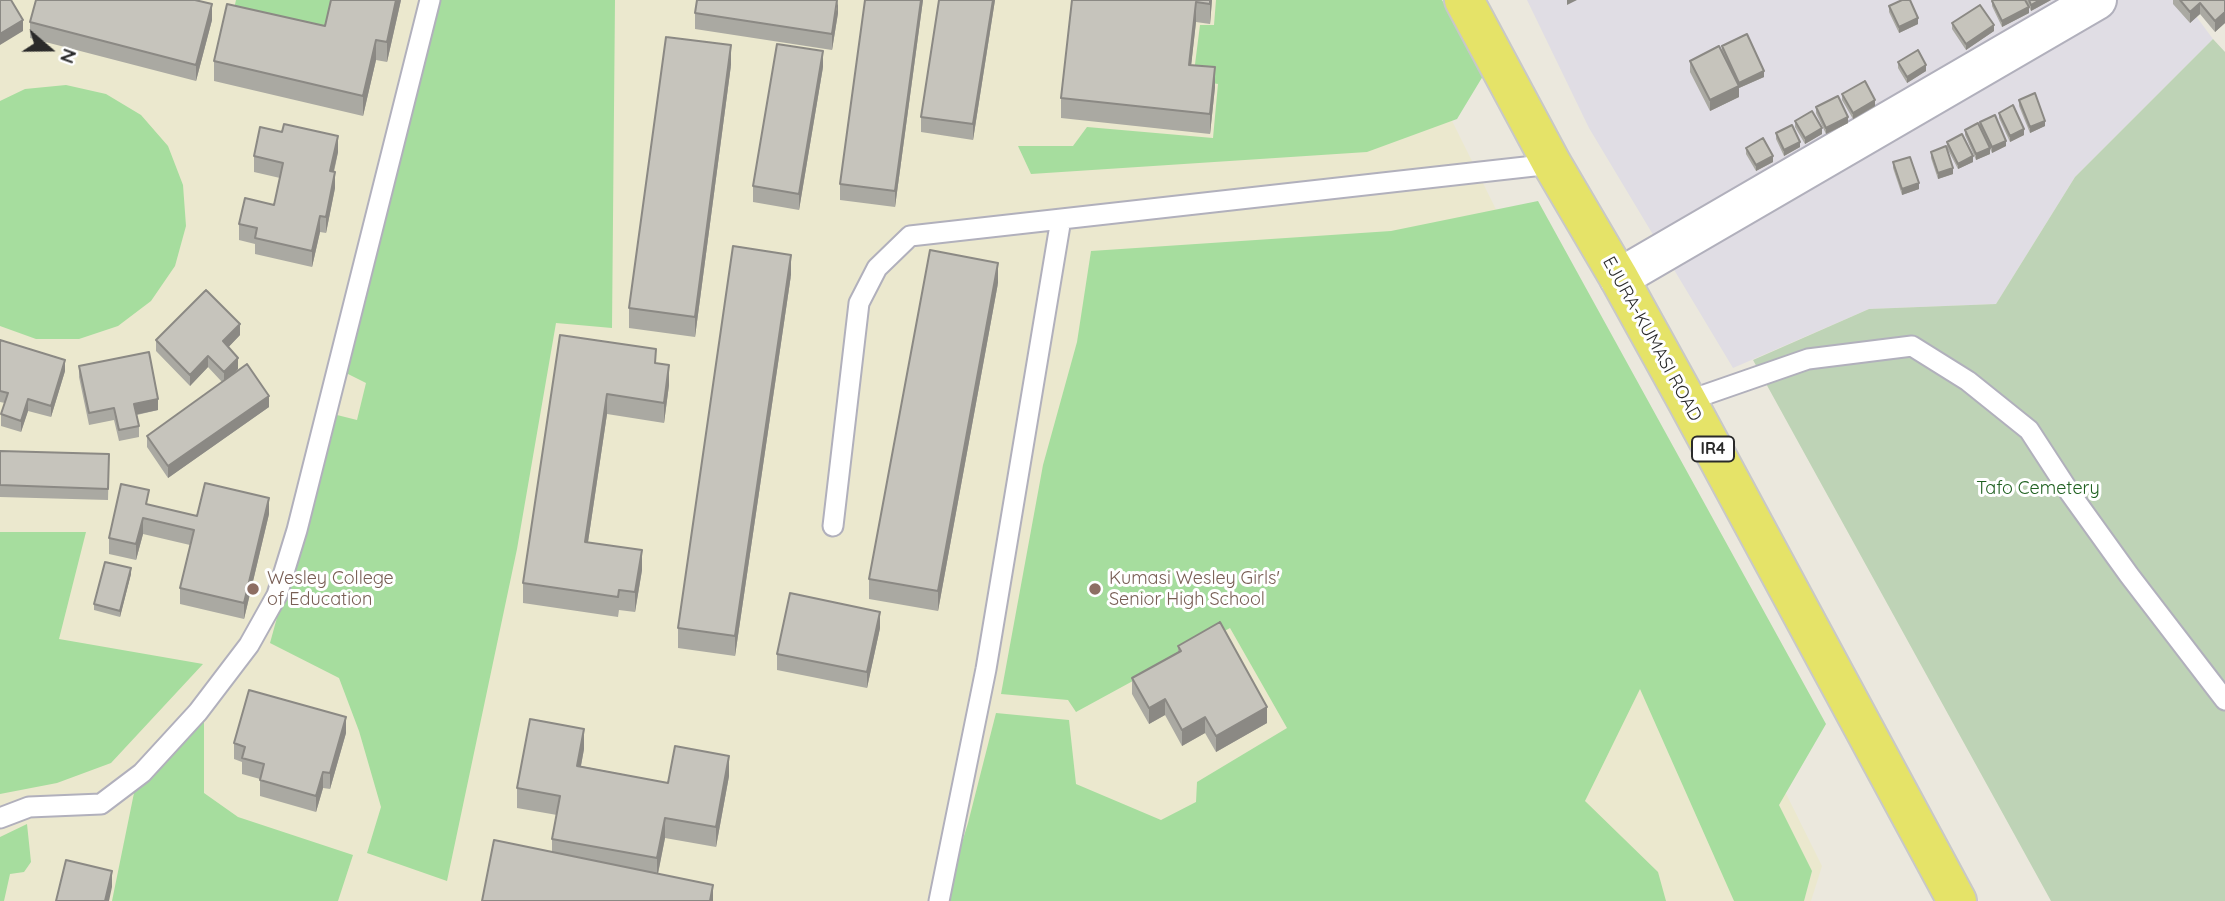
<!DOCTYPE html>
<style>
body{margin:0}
#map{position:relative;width:2225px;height:901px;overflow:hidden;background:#ebe8dd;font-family:Quicksand,sans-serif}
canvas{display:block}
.north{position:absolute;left:14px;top:14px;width:70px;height:70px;-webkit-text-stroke:5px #fff;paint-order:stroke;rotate:110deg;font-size:19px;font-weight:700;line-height:28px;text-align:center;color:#2a2a2a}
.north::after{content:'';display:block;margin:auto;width:24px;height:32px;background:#2a2a2a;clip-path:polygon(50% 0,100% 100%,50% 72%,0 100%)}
</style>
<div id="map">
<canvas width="2225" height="901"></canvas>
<div class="north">N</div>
</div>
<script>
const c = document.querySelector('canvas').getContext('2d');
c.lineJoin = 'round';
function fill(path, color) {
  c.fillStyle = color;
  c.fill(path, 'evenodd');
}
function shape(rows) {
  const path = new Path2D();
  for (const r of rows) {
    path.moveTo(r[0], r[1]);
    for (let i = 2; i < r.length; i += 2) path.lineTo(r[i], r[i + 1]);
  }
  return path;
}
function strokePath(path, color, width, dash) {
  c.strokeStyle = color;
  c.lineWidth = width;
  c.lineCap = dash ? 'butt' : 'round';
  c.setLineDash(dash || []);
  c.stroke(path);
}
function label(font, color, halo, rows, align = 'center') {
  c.font = font + ' Quicksand,sans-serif';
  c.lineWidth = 6;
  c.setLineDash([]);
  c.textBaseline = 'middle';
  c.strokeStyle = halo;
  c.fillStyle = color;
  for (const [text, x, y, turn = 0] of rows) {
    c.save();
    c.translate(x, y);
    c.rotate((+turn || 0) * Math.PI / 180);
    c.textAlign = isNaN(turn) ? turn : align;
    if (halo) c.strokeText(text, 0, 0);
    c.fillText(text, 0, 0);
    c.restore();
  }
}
const industrial = shape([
 [1527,0,2184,0,2213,39,2075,177,1996,304,1869,309,1733,368,1589,128]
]);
const education = shape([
 [0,0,1392,0,1822,866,1811,901,0,901]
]);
const green = shape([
 [236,0,333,0,323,43,231,22],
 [440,0,615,0,612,328,556,323,517,549,447,881,367,853,381,807,359,731,339,678,270,643,333,414,357,420,366,383,346,373],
 [1216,0,1442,0,1483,76,1457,119,1367,152,1031,174,1018,146,1073,146,1087,127,1213,138,1218,84,1193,80,1200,25,1214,25],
 [66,85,106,94,141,115,168,146,183,185,186,226,175,266,151,301,118,326,79,339,36,339,0,326,0,101,25,89],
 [1538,201,1826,724,1779,805,1812,871,1804,901,1734,901,1640,689,1585,801,1658,872,1666,901,944,901,968,823,996,713,1069,720,1076,784,1161,820,1196,802,1197,782,1287,728,1230,628,1076,712,1068,700,1001,694,1043,465,1077,342,1091,251,1391,231],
 [0,532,86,532,59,639,203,664,111,763,57,783,0,794],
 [204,718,204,793,238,817,353,855,338,901,112,901,134,793],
 [27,824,31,862,24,872,10,874,4,901,0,901,0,837]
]);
const cemetery = shape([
 [2213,39,2225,52,2225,901,2051,901,1753,360,1869,309,1996,304,2075,177]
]);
const lane = shape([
 [1687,401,1808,359,1912,346,1968,381,2029,430,2070,493,2129,575,2225,700],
 [833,526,859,303,877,268,910,236,1552,164],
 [0,818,29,807,101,804,142,773,198,712,249,645,277,595,297,530,430,0],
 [939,901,986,669,1061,219]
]);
const street = shape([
 [1619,278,2097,0]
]);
const primary = shape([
 [1464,0,1552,164,1619,278,1687,401,1957,901]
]);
const wall = shape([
 [401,0,387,62,376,60,363,116,214,81,214,61,325,26],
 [865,0,923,0,895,207,840,200,840,184],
 [939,0,995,0,973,140,921,132,921,117],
 [1072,0,1212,0,1210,24,1196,22,1191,65,1215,87,1210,134,1061,118,1061,98],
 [2025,0,2051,0,2031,11],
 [2173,0,2225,0,2225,23,2215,32,2200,14,2190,23,2173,4],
 [1992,1,2029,13,2002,27,1992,6],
 [1889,6,1918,24,1899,33,1889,12],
 [695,13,838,13,832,50,695,29],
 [212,20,196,81,30,38,30,22],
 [1952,23,1994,31,1966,50,1952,29],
 [1722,46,1764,77,1739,88,1739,97,1710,111,1690,72,1690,61,1722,52],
 [1898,62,1926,71,1907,83,1898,68],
 [731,65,695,337,629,328,629,308],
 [823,67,799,210,753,202,753,186],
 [1842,94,1875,106,1853,119,1842,100],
 [2019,100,2045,126,2030,133,2019,106],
 [1816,107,1848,123,1826,134,1816,113],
 [1999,113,2024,135,2010,142,1999,118],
 [1795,121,1822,134,1805,144,1795,127],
 [1980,122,2006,146,1992,153,1990,149,1990,154,1976,160,1965,135,1965,130,1980,127],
 [1776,133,1800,147,1784,156,1776,139],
 [1947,142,1973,162,1958,169,1947,148],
 [1746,148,1773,162,1756,171,1746,154],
 [338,152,334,172,335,188,326,233,320,232,312,267,255,254,255,244,239,240,239,224,274,205,280,178,254,172,254,156],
 [1931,152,1953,174,1938,179,1931,158],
 [1893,162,1919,189,1902,195,1893,168],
 [791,275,735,656,678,648,678,628],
 [998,283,938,611,869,599,869,579],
 [240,335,228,347,238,369,234,373,269,407,168,478,147,447,147,436,222,382,208,367,190,386,156,351,156,340],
 [560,335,656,363,669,385,664,423,607,414,588,542,642,570,635,612,619,610,618,617,523,603,523,583],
 [0,340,65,371,51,417,28,411,21,432,1,426,1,414,5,403,0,402],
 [79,366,158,410,137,415,139,426,139,437,119,441,114,420,89,425,79,377],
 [0,451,109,454,108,500,0,497],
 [149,505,197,516,269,514,244,619,180,604,180,588,190,545,143,534,136,560,109,554,109,538],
 [131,574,120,617,94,610,94,604],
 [880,628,867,688,777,670,777,654],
 [1178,646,1267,723,1216,752,1205,733,1182,746,1165,715,1149,724,1132,694,1132,678,1178,652],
 [346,733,330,789,323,788,316,812,260,796,260,779,242,774,242,762,234,759,234,743],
 [584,749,581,766,668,783,729,776,716,847,665,838,658,874,713,901,552,852,552,839,557,815,517,808,517,788]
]);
const shadedWall = shape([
 [396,0,401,0,387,62,387,42],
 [838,0,838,13,832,50,832,34],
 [921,0,923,0,895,207,895,191],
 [993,0,995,0,973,140,973,124],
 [1210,0,1212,0,1210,24],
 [1567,0,1577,0,1567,5],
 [2040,0,2051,0,2031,11,2031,5],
 [1196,2,1196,22,1189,85,1189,65],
 [2200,3,2200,14,2190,23,2190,12],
 [212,4,212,20,196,81,196,65],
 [2029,7,2029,13,2002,27,2002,21],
 [2225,12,2225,23,2215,32,2215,21],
 [1918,18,1918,24,1899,33,1899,27],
 [23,20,23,31,0,45,0,34],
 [1994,25,1994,31,1966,50,1966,44],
 [376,40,376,60,363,116,363,96],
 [731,45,731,65,695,337,695,317],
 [823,51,823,67,799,210,799,194],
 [1926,65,1926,71,1907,83,1907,77],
 [1215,67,1215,87,1210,134,1210,114],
 [1764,71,1764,77,1739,88,1739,83],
 [1739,86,1739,97,1710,111,1710,100],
 [1875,100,1875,106,1853,119,1853,113],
 [1848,117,1848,123,1826,134,1826,128],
 [2045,121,2045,126,2030,133,2030,127],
 [1822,128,1822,134,1805,144,1805,138],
 [2024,129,2024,135,2010,142,2010,136],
 [338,136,338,152,330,187,330,171],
 [2006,141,2006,146,1992,153,1992,147],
 [1800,142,1800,147,1784,156,1784,150],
 [1990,148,1990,154,1976,160,1976,154],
 [1773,156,1773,162,1756,171,1756,165],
 [1973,156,1973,162,1958,169,1958,164],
 [1953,168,1953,174,1938,179,1938,173],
 [335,172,335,188,326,233,326,217],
 [1919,183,1919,189,1902,195,1902,189],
 [320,216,320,232,312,267,312,251],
 [791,255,791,275,735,656,735,636],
 [998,263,998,283,938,611,938,591],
 [240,324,240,335,223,353,223,341],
 [208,356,208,367,190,386,190,375],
 [238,358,238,369,224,384,224,372],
 [65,360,65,371,51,417,51,406],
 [669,365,669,385,664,423,664,403],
 [607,394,607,414,585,562,585,542],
 [269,396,269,407,168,478,168,466],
 [28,399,28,411,21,432,21,421],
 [158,399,158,410,134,415,134,404],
 [269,498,269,514,244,619,244,603],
 [143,518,143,534,136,560,136,544],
 [642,550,642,570,635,612,635,592],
 [131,568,131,574,120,617,120,611],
 [880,612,880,628,867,688,867,672],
 [1165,699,1165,715,1149,724,1149,708],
 [1267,707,1267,723,1216,752,1216,736],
 [346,717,346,733,330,789,330,773],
 [1205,717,1205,733,1182,746,1182,730],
 [584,729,584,749,577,786,577,766],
 [729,756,729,776,716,847,716,827],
 [323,772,323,788,316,812,316,796],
 [665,818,665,838,657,878,657,858],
 [112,871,112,887,109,901,105,901],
 [713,885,713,901,710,901]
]);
const building = shape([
 [0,0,11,0,23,20,0,34,0,0],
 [36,0,195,0,212,4,196,65,30,22,36,0],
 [331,0,396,0,387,42,376,40,363,96,214,61,227,4,325,26,331,0],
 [697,0,837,0,832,34,695,13,697,0],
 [865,0,921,0,895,191,840,184,865,0],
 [939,0,993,0,973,124,921,117,939,0],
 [1072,0,1210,0,1210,4,1196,2,1189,65,1215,67,1210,114,1061,98,1072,0],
 [1902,0,1910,0,1918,18,1899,27,1889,6,1902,0],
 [1993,0,2025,0,2029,7,2002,21,1992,1,1993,0],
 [2029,0,2040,0,2031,5,2029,0],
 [2180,0,2225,0,2225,12,2215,21,2200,3,2190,12,2180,0],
 [1980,5,1994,25,1966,44,1952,23,1980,5],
 [1747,34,1764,71,1739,83,1722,46,1747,34],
 [666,37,731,45,695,317,629,308,666,37],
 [777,44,823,51,799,194,753,186,777,44],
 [1719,46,1739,86,1710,100,1690,61,1719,46],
 [1918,50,1926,65,1907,77,1898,62,1918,50],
 [1865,81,1875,100,1853,113,1842,94,1865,81],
 [2035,93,2045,121,2030,127,2019,100,2035,93],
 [1838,96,1848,117,1826,128,1816,107,1838,96],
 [2013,105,2024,129,2010,136,1999,113,2013,105],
 [1812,111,1822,128,1805,138,1795,121,1812,111],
 [1995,115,2006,141,1992,147,1980,122,1995,115],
 [1978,123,1990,148,1976,154,1965,130,1978,123],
 [284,124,338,136,330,171,335,172,326,217,320,216,312,251,255,238,257,228,239,224,245,198,274,205,283,163,254,156,260,127,282,132,284,124],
 [1792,125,1800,142,1784,150,1776,133,1792,125],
 [1962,134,1973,156,1958,164,1947,142,1962,134],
 [1763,138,1773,156,1756,165,1746,148,1763,138],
 [1946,146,1953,168,1938,173,1931,152,1946,146],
 [1910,157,1919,183,1902,189,1893,162,1910,157],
 [733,246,791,255,735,636,678,628,733,246],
 [930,250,998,263,938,591,869,579,930,250],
 [206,290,240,324,223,341,238,358,224,372,208,356,190,375,156,340,206,290],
 [560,335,656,349,655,363,669,365,664,403,607,394,585,542,642,550,635,592,619,590,618,597,523,583,560,335],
 [0,340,65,360,51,406,28,399,21,421,1,414,8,393,0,391,0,340],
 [149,352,158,399,134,404,139,426,119,430,114,408,89,413,79,366,149,352],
 [247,364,269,396,168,466,147,436,247,364],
 [0,451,109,454,108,489,0,485,0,451],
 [205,483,269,498,244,603,180,588,194,530,143,518,136,544,109,538,121,484,149,490,146,504,197,516,205,483],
 [105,562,131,568,120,611,94,604,105,562],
 [790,593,880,612,867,672,777,654,790,593],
 [1220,622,1267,707,1216,736,1205,717,1182,730,1165,699,1149,708,1132,678,1181,651,1178,646,1220,622],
 [249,690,346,717,330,773,323,772,316,796,260,780,264,764,242,758,245,747,234,743,249,690],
 [530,719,584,729,577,766,668,783,675,746,729,756,716,827,665,818,657,858,552,839,560,796,517,788,530,719],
 [494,840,713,885,710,901,482,901,494,840],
 [66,860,112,871,105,901,56,901,66,860]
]);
const markers = [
 [253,589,7,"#8d6e63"],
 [1095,589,7,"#8d6e63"]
];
const shields = [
 [1713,449,42]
];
const shieldNames = [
 ["IR4",1713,449]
];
const streetNames = [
 ["EJURA-KUMASI ROAD",1652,339,61]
];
const parkNames = [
 ["Tafo Cemetery",2038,489]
];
const educationNames = [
 ["Wesley College",267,579],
 ["of Education",267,600],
 ["Kumasi Wesley Girls'",1109,579],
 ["Senior High School",1109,600]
];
fill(industrial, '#e0dde4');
fill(education, '#ebe8ce');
fill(green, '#a6dd9e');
fill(cemetery, '#bed3b6');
strokePath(lane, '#b1b0bc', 23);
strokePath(street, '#b1b0bc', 42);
strokePath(primary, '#c8c8c8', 42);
strokePath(lane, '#fff', 19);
strokePath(street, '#fff', 38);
strokePath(primary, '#e5e368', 38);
fill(wall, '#aaa9a2');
fill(shadedWall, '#8b8984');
fill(building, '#c6c4bc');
strokePath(building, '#8b8984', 2);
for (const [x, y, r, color] of markers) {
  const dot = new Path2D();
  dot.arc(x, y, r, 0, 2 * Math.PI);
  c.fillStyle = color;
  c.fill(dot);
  strokePath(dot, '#fff', 2.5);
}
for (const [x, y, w] of shields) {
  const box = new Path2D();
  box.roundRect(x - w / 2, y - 12.5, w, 25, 5);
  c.fillStyle = '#fff';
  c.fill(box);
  strokePath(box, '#2a2a2a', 2);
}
label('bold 16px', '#2a2a2a', null, shieldNames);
label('18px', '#2a2a2a', '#fff', streetNames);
label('18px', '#206121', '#fff', parkNames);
label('18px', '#785e54', '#fff', educationNames, 'left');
</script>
